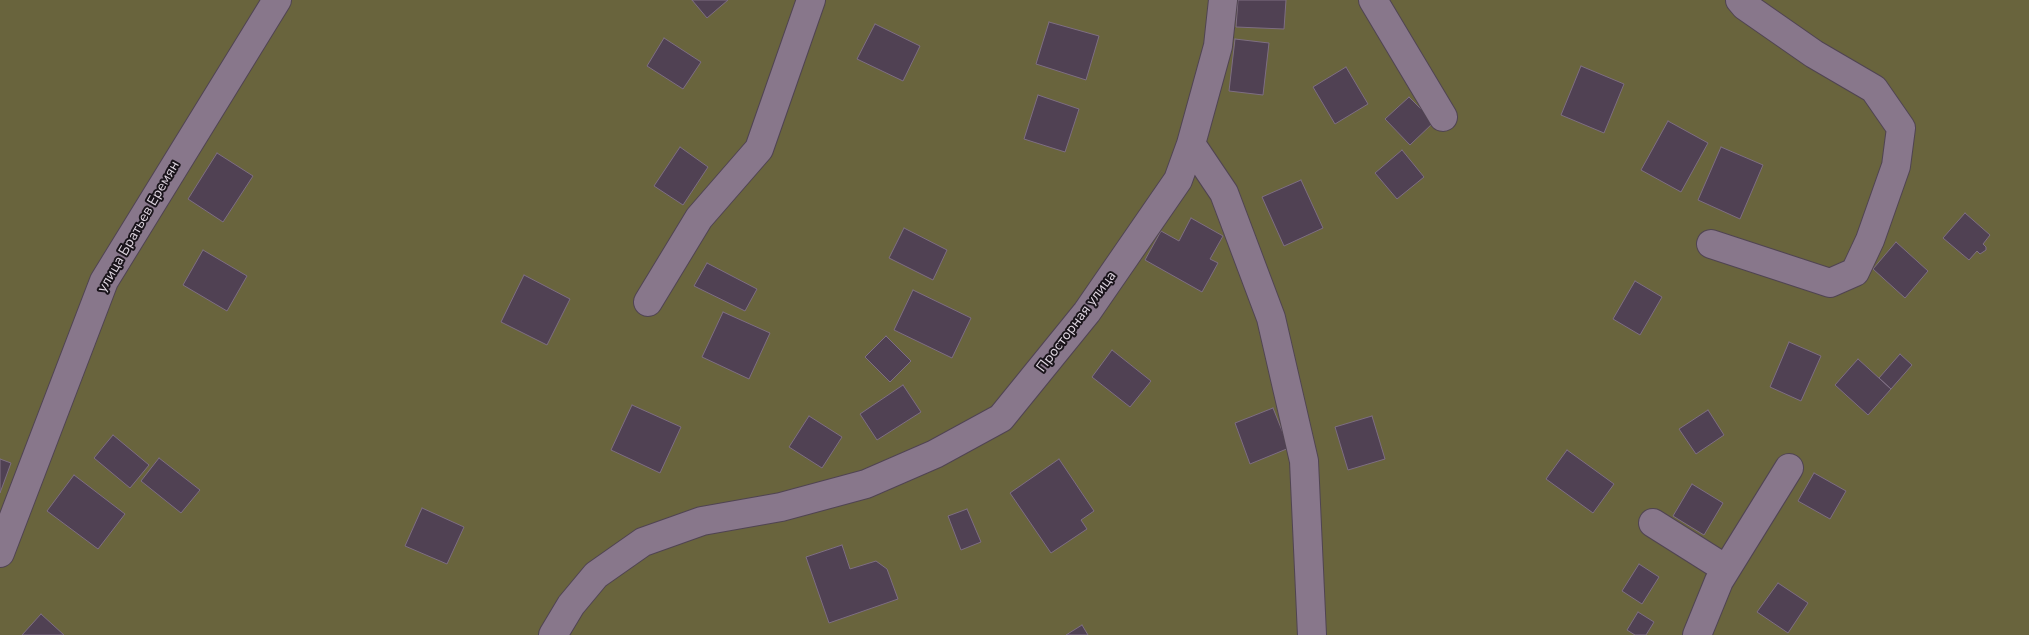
<!DOCTYPE html>
<meta charset="utf-8">
<style>
body{margin:0}
canvas{display:block;background:#362839}
</style>
<canvas width="2029" height="635"></canvas>
<script>
const c = document.querySelector('canvas').getContext('2d');
c.lineJoin = 'round';
function fill(path, color) {
  c.fillStyle = color;
  c.fill(path, 'evenodd');
}
function shape(rows) {
  const path = new Path2D();
  for (const r of rows) {
    path.moveTo(r[0], r[1]);
    for (let i = 2; i < r.length; i += 2) path.lineTo(r[i], r[i + 1]);
  }
  return path;
}
function strokePath(path, color, width, dash) {
  c.strokeStyle = color;
  c.lineWidth = width;
  c.lineCap = dash ? 'butt' : 'round';
  c.setLineDash(dash || []);
  c.stroke(path);
}
function label(font, color, halo, rows, align = 'center') {
  c.font = font + ' "Nunito Sans",sans-serif';
  c.lineWidth = 4;
  c.setLineDash([]);
  c.textBaseline = 'middle';
  c.strokeStyle = halo;
  c.fillStyle = color;
  for (const [text, x, y, turn = 0] of rows) {
    c.save();
    c.translate(x, y);
    c.rotate((+turn || 0) * Math.PI / 180);
    c.textAlign = isNaN(turn) ? turn : align;
    if (halo) c.strokeText(text, 0, 0);
    c.fillText(text, 0, 0);
    c.restore();
  }
}
const forest = shape([
 [0,0,2029,0,2029,635,0,635]
]);
const building = shape([
 [692,0,728,0,707,18,692,0],
 [1238,0,1286,0,1284,29,1236,27,1238,0],
 [1049,22,1099,36,1086,80,1036,64,1049,22],
 [875,24,920,46,903,81,857,59,875,24],
 [664,38,701,62,683,89,647,66,664,38],
 [1235,39,1269,43,1263,95,1229,91,1235,39],
 [1581,66,1624,84,1604,133,1561,115,1581,66],
 [1346,67,1368,104,1335,124,1313,87,1346,67],
 [1038,95,1079,109,1065,152,1024,139,1038,95],
 [1409,97,1434,122,1410,145,1385,119,1409,97],
 [1668,121,1708,143,1681,192,1641,170,1668,121],
 [680,147,708,167,683,205,654,186,680,147],
 [1721,147,1763,165,1740,219,1698,200,1721,147],
 [1402,150,1424,177,1397,199,1375,173,1402,150],
 [217,153,253,176,223,222,188,199,217,153],
 [1301,180,1323,228,1284,246,1262,197,1301,180],
 [1965,213,1990,235,1983,244,1986,247,1986,250,1980,254,1977,251,1969,260,1943,238,1965,213],
 [1191,218,1223,236,1210,259,1218,263,1202,292,1145,260,1161,231,1179,241,1191,218],
 [904,228,947,250,933,280,889,258,904,228],
 [1896,242,1928,271,1905,298,1873,269,1896,242],
 [203,250,247,276,227,311,183,285,203,250],
 [707,263,757,289,745,311,694,286,707,263],
 [524,275,570,299,547,345,501,322,524,275],
 [1635,281,1662,297,1640,335,1613,319,1635,281],
 [913,290,971,318,952,358,894,330,913,290],
 [723,312,770,333,749,379,702,357,723,312],
 [886,336,911,361,890,382,865,357,886,336],
 [1789,342,1821,356,1801,401,1770,387,1789,342],
 [1112,350,1151,381,1130,407,1092,377,1112,350],
 [1900,354,1912,365,1891,389,1879,378,1900,354],
 [1858,359,1891,389,1868,415,1835,385,1858,359],
 [903,385,921,412,877,440,860,414,903,385],
 [632,405,681,427,660,473,611,450,632,405],
 [1273,408,1289,448,1250,464,1235,423,1273,408],
 [1708,410,1724,435,1696,454,1679,429,1708,410],
 [809,416,842,437,822,468,789,447,809,416],
 [1372,416,1385,459,1348,470,1335,427,1372,416],
 [113,435,149,465,130,488,94,458,113,435],
 [1567,450,1614,484,1593,513,1546,479,1567,450],
 [159,458,200,490,181,513,141,481,159,458],
 [0,459,11,463,0,493,0,459],
 [1059,459,1094,511,1081,520,1087,529,1051,553,1010,493,1059,459],
 [1814,473,1846,491,1830,519,1798,501,1814,473],
 [74,475,125,514,98,549,47,511,74,475],
 [1692,484,1723,503,1704,535,1673,516,1692,484],
 [422,508,464,527,447,564,405,546,422,508],
 [967,509,981,542,961,550,948,516,967,509],
 [842,545,850,569,876,561,887,569,898,599,829,623,806,557,842,545],
 [1639,564,1659,577,1642,604,1622,591,1639,564],
 [1778,583,1808,603,1788,633,1757,612,1778,583],
 [1638,612,1654,622,1646,635,1635,635,1627,630,1638,612],
 [41,614,64,635,22,635,41,614],
 [1082,625,1088,635,1066,635,1082,625]
]);
const minor = shape([
 [1373,0,1443,117],
 [1191,144,1224,193,1271,318,1304,461,1312,635],
 [1711,244,1830,283,1855,272,1870,240,1896,166,1901,128,1874,89,1814,54,1745,6,1740,0],
 [648,302,699,218,759,149,811,0],
 [1653,523,1726,569],
 [0,553,104,281,277,0],
 [553,635,571,605,596,575,643,542,702,521,781,507,866,484,935,454,1001,418,1087,312,1178,180,1191,144,1218,46,1223,0],
 [1697,635,1719,581,1789,468]
]);
const streetNames = [
 ["улица Братьев Еремян",139,227,-60],
 ["Просторная улица",1077,322,-53]
];
fill(forest, '#69643d');
fill(building, '#504153');
strokePath(building, '#7e6e82', 1);
strokePath(minor, '#504452', 30);
strokePath(minor, '#88778b', 28);
label('14px', '#e0d7e2', '#1a141b', streetNames);
</script>
